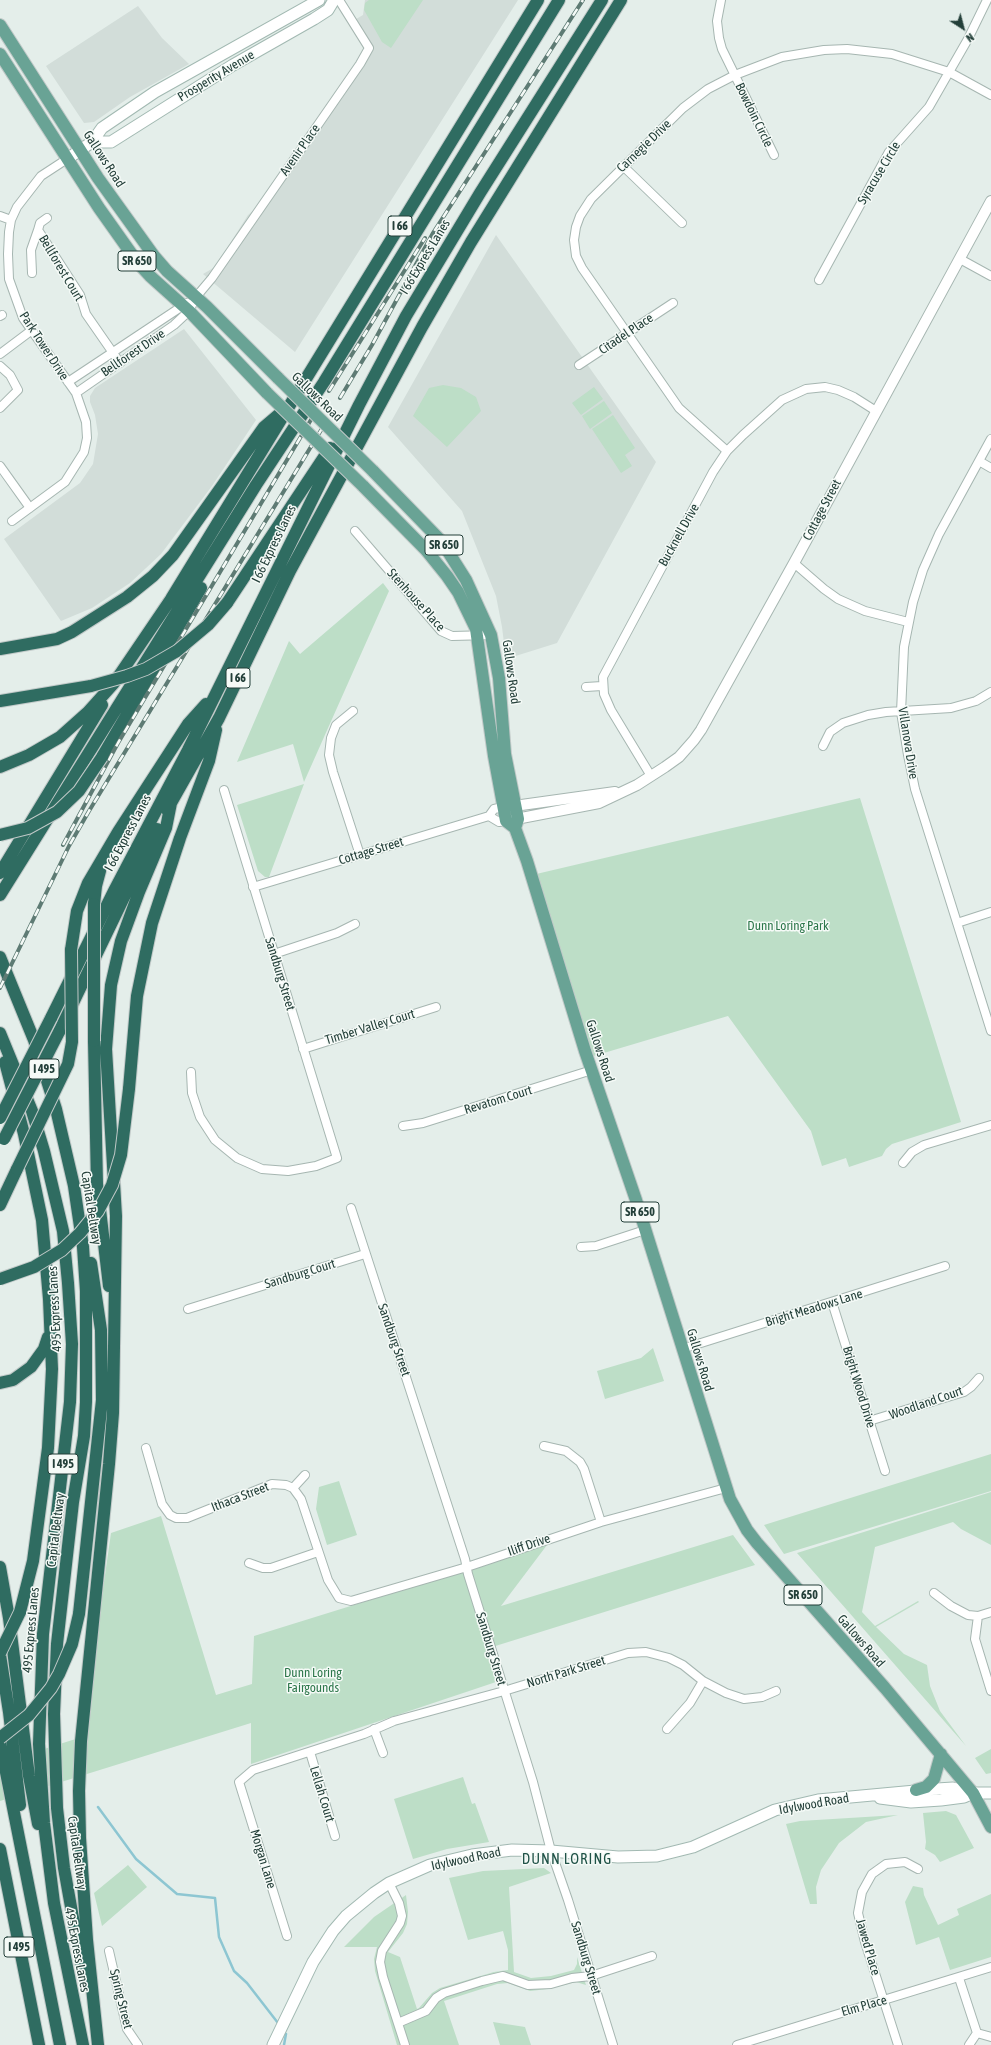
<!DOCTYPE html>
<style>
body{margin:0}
#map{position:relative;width:991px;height:2045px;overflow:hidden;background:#e4eeea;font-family:"Asap Condensed",sans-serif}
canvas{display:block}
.north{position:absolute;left:943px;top:8px;width:40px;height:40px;-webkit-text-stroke:3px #f5faf7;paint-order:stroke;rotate:144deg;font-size:11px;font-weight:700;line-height:16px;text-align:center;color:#233f39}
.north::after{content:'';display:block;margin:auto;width:14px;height:18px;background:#233f39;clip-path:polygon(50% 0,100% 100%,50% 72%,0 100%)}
</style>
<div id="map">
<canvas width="991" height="2045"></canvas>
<div class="north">N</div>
</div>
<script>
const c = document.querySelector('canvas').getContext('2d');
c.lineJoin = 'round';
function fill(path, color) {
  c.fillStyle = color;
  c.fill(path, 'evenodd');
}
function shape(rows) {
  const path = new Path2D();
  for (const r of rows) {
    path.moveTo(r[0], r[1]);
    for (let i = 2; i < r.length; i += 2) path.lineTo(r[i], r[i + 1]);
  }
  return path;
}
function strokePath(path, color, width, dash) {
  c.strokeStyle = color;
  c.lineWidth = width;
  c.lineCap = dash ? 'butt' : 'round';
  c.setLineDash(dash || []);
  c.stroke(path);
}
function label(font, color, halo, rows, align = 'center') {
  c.font = font + ' "Asap Condensed",sans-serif';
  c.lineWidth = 3;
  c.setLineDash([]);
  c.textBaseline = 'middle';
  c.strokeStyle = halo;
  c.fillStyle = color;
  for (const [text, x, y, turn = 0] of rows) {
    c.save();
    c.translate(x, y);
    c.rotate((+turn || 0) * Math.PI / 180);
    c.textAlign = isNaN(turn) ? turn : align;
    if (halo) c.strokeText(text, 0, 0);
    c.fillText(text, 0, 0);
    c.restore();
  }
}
const built = shape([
 [365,0,518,0,295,352,203,274,215,267,248,215,262,203,360,60,363,51,363,43,351,22,363,15],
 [138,6,162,38,189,64,130,97,94,122,84,123,46,66],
 [496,235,656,462,557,643,506,659,502,627,496,596,462,511,388,427],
 [184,329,256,420,212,486,161,554,130,583,92,608,61,621,4,539,80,483,93,464,98,434,95,415,90,402,90,396,95,388]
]);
const green = shape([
 [369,0,423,0,391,48,382,42,364,10,365,3],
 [443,385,461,388,476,397,481,411,447,447,413,416,429,388],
 [594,387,603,399,581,415,572,403],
 [604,401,612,413,590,429,582,416],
 [613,415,635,448,625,455,632,466,621,473,592,429],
 [383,583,389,591,304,782,293,744,237,762,289,641,300,654],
 [304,784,269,877,265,877,258,871,237,805],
 [860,798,961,1122,892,1144,886,1149,882,1156,849,1167,846,1158,822,1166,811,1131,728,1016,587,1058,532,875],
 [653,1348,664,1381,605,1399,597,1371,641,1358],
 [991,1454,991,1491,784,1554,764,1525],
 [339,1481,357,1535,327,1545,316,1509,319,1487],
 [991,1492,991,1545,961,1529,953,1522,875,1547,862,1612,875,1626,918,1601,919,1602,876,1627,904,1654,927,1665,930,1686,940,1711,966,1746,797,1553],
 [161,1516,216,1695,252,1684,254,1636,547,1545,501,1606,733,1535,755,1565,489,1648,496,1682,251,1764,251,1723,0,1801,0,1763,85,1736,85,1715,111,1533],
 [991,1749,991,1773,986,1774,975,1758],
 [463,1777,472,1804,475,1803,489,1842,447,1849,413,1859,394,1799],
 [946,1811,956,1815,974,1848,940,1862,935,1855,925,1849,926,1842,923,1813],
 [898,1815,866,1822,839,1843,821,1870,816,1887,817,1904,810,1904,786,1824,800,1821],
 [128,1865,147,1887,102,1926,94,1893],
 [544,1868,551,1873,509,1887,514,1972,531,1978,551,1976,574,1970,577,1964,577,1957,586,1985,576,1982,548,1989,530,1991,508,1983,497,1984,444,2001,459,2045,397,2045,375,1971,374,1959,377,1947,344,1947,374,1917,406,1895,408,1912,407,1924,403,1933,388,1952,400,1957,417,2009,419,2008,432,1993,440,1988,494,1972,508,1970,508,1950,503,1931,468,1940,449,1878,483,1871],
 [913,1886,923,1888,924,1895,938,1925,959,1915,957,1909,991,1894,991,1957,950,1970,939,1937,916,1945,905,1902],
 [493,2022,525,2027,531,2045,500,2045]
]);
const stream = shape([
 [98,1807,136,1859,177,1894,215,1898,219,1937,234,1971,247,1983,278,2023],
 [284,2045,286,2034]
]);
const minor = shape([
 [721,0,717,21,719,38,722,49,774,155],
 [623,166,682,223],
 [0,216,11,220],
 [38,230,40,223,47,218],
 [960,259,991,276],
 [32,273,31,250,38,230,80,295,86,314,120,363],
 [819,280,889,152,929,107,968,39,987,0],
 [0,316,2,315],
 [0,354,32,330],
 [579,365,673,303],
 [0,366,10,375,18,390,0,408],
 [68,382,187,303],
 [76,393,174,325,189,311,196,297,212,278,360,64,369,48,339,0],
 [991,439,939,534,923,570,913,602,904,647,901,712,908,755,915,789,991,1031],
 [727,451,679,408,582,268,576,256,574,240,576,227,580,216,591,199,683,108,708,89,735,75,782,57,824,50,847,49,892,54,949,72,991,95],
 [979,461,991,468],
 [0,466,30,508],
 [12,521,65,482,84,452,87,438,86,422,76,393,23,318,9,279,8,254,9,232,11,220,17,207,41,176,67,159],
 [355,531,441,631,452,636,491,635],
 [794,563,824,589,838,599,865,611,908,622],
 [586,687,602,686],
 [353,711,336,725,331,738,329,755,333,772,360,855],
 [823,746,830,732,843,723,868,715,886,712,951,708,976,701,991,692],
 [651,776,611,710,604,694,603,677,713,472,727,451,743,435,782,400,806,389,825,387,838,390,854,397,876,411],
 [489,816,499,822,506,821],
 [253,887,489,816,494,809,503,807],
 [957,923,991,912],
 [274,954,337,933,355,924],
 [303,1049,436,1007],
 [191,1072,192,1093,200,1117,215,1140,237,1158,262,1169,288,1171,316,1166,337,1158,224,790],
 [403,1126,423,1123,592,1070],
 [903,1163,912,1152,924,1145,991,1125],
 [351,1208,465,1559,468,1574,533,1782,551,1851,568,1900,613,2045],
 [581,1247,596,1246,645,1230],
 [832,1302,885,1471],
 [188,1309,365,1254],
 [682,1349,945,1266],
 [869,1421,964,1392,971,1387,979,1378],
 [544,1446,566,1451,580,1462,584,1469,601,1522],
 [146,1448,162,1504,170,1515,176,1518,187,1518,272,1484,286,1485,293,1488,301,1499,328,1580,339,1598,351,1601,467,1567,601,1522,726,1488],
 [293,1488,305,1475],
 [249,1563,263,1568,271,1568,318,1552],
 [934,1593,951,1606,968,1615,978,1616,991,1612],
 [978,1616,975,1639,991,1691],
 [374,1729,383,1753],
 [667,1729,690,1703,703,1681],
 [310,1752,335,1836],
 [389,1883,399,1903,402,1916,400,1923,382,1951,380,1962,383,1977,405,2045],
 [287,1936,239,1782,253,1770,364,1734,394,1721,504,1691,628,1653,646,1652,669,1658,683,1665,703,1681,726,1693,744,1699,762,1697,776,1691],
 [109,1951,127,2029,138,2045],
 [959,1978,977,2033],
 [398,2023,426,2011,436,1998,444,1993,482,1981,503,1976,528,1985,551,1984,572,1978,591,1976,652,1956],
 [977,2033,991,2037],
 [737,2045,991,1967],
 [898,2045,865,1942,858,1913,862,1892,872,1874,886,1864,905,1862,918,1869],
 [969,2045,977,2033]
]);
const tertiary = shape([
 [507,807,615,792],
 [511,820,599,803,637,785,665,767,679,757,694,740,701,730,794,563,991,201]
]);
const secondary = shape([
 [92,142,111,142,233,65,314,19,328,10,334,0],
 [67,159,92,142,102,128,155,92,319,0],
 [880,1798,911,1802,941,1800,964,1797,973,1793],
 [273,2045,313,1962,333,1931,346,1916,374,1893,389,1883,430,1865,472,1855,512,1850,551,1851,618,1857,657,1856,693,1847,775,1810,818,1800,937,1789,953,1788,973,1793,991,1793]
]);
const primary = shape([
 [0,25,98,178,154,256,167,271,207,307,278,378],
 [0,54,99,208,138,263,150,276,189,311,267,393],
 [373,471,442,542,466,580,491,635,499,678,505,754,518,819,515,828],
 [363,486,426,550,447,576,458,592,476,629,494,756,506,821,515,828,527,861,585,1051,636,1200,730,1499,747,1530,757,1543,885,1688,973,1793,991,1827],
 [916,1790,926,1787,934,1779,941,1754]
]);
const motorway = shape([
 [227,603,330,448],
 [0,649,57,639,72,632,127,597,153,576,173,555,264,427,284,410],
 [0,701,91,686],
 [102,757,201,588],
 [0,767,29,755,60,737,88,712,114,683,171,599,538,0],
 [167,810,219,718,290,571,422,327,471,242,621,0],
 [0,873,102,705],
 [0,895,256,485,324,382,559,0],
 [94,904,96,886,100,871],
 [71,950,77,911,88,883,118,832,188,724,206,704],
 [0,957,34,1040,56,1109,74,1186,83,1247,86,1291,86,1402,84,1436,73,1502,57,1644,54,1714,57,1808,64,1868,84,1979],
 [51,1018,115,889,188,750,359,405,406,316,480,193,602,0],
 [59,1032,157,829],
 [0,1033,32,1111,44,1151,63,1231,68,1283,72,1344,70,1402,43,1634,39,1744,44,1823,54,1903,83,2045],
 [94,1041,97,1184,109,1286],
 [5,1062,24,1134,42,1220,49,1299,52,1369,48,1448,33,1561,20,1612],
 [129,1089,137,996,152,923,180,838,209,761,216,730],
 [0,1205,17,1169],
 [0,1383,13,1380,31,1367,44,1349,48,1337],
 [0,1567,9,1618,29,1776,38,1824],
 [79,1614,102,1400,101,1330,91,1263],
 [0,1655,9,1712,20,1805],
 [0,1742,60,2045],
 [0,1849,39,2045],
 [98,2045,87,1940,80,1838,79,1791,81,1741,109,1464,113,1413,116,1216,106,1049,111,985,121,941,139,892,166,828,171,803]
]);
const rail = shape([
 [329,391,425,238],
 [340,398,372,345,433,233,583,0],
 [63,845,118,743,315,413],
 [0,988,69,846,89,811,326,422]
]);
const primaryBridge = shape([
 [278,378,373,471],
 [267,393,363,486]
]);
const motorwayBridge = shape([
 [91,686,127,676,146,669,177,651,208,625,227,603],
 [0,835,28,828,57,812,79,791,102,757],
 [94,1041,94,904],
 [0,1118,51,1018],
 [4,1139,59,1032],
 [17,1169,68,1064,72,1042,71,950],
 [0,1279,34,1267,62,1250,80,1233,98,1211,112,1185,121,1155,129,1089],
 [0,1653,20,1612],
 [0,1738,29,1715,51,1688,59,1674,72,1644,79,1614]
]);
const shields = [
 [400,226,24],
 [137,261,38],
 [444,545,38],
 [238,678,24],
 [44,1069,30],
 [640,1212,38],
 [63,1464,30],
 [803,1595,38],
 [19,1947,30]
];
const shieldNames = [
 ["I 66",400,226],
 ["SR 650",137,261],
 ["SR 650",444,545],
 ["I 66",238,678],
 ["I 495",44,1069],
 ["SR 650",640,1212],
 ["I 495",63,1464],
 ["SR 650",803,1595],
 ["I 495",19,1947]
];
const streetNames = [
 ["Prosperity Avenue",216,76,-31],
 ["Bowdoin Circle",754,115,64],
 ["Carnegie Drive",644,146,-44],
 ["Avenir Place",300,150,-55],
 ["Gallows Road",104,159,57],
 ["Syracuse Circle",879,173,-59],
 ["I 66 Express Lanes",425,257,-59],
 ["Bellforest Court",61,268,59],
 ["Citadel Place",626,334,-34],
 ["Park Tower Drive",44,346,57],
 ["Bellforest Drive",133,353,-34],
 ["Gallows Road",317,397,44],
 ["Cottage Street",822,510,-62],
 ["Bucknell Drive",679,535,-61],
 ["I 66 Express Lanes",274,544,-64],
 ["Stenhouse Place",416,600,48],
 ["Gallows Road",511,672,82],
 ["Villanova Drive",908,743,81],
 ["I 66 Express Lanes",128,833,-62],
 ["Cottage Street",371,851,-17],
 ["Sandburg Street",280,974,73],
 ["Timber Valley Court",370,1027,-17],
 ["Gallows Road",600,1051,72],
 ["Revatom Court",498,1100,-17],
 ["Capital Beltway",91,1208,81],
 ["Sandburg Court",300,1274,-17],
 ["Bright Meadows Lane",814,1308,-17],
 ["495 Express Lanes",55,1309,-93],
 ["Sandburg Street",394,1340,71],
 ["Gallows Road",700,1360,73],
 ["Bright Wood Drive",859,1387,73],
 ["Woodland Court",926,1403,-19],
 ["Ithaca Street",240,1497,-21],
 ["Capital Beltway",56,1530,-83],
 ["Iliff Drive",529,1545,-19],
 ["495 Express Lanes",31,1630,-85],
 ["Gallows Road",861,1641,49],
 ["Sandburg Street",491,1649,73],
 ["North Park Street",566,1672,-17],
 ["Lellah Court",322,1794,73],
 ["Idylwood Road",814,1804,-10],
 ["Capital Beltway",77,1853,82],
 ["Morgan Lane",263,1859,73],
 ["Idylwood Road",466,1859,-12],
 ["Jawed Place",868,1947,74],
 ["495 Express Lanes",77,1950,79],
 ["Sandburg Street",586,1958,73],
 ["Spring Street",121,1999,76],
 ["Elm Place",864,2006,-16]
];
const parkNames = [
 ["Dunn Loring Park",788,926],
 ["Dunn Loring",313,1673],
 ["Fairgounds",313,1688]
];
const quarterNames = [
 ["DUNN LORING",567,1859]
];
fill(built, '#d2ddd9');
fill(green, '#bddec7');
strokePath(stream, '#8dc6d2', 2.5);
strokePath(minor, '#a6b6b1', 10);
strokePath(tertiary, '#a6b6b1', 12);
strokePath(secondary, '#a2b9b2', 13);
strokePath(primary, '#c1c9c8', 14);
strokePath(motorway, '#c1c9c8', 14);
strokePath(minor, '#fff', 8);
strokePath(tertiary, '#fff', 10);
strokePath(secondary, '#fff', 11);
strokePath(primary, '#69a395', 12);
strokePath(motorway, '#2f6c61', 12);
strokePath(rail, '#5e7b74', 4);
strokePath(rail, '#f5faf7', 2.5, [8]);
strokePath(primaryBridge, '#c1c9c8', 14, []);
strokePath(motorwayBridge, '#c1c9c8', 14, []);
strokePath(primaryBridge, '#69a395', 12);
strokePath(motorwayBridge, '#2f6c61', 12);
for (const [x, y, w] of shields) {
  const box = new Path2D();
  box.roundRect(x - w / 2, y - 10, w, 20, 3);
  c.fillStyle = '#f5faf7';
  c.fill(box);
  strokePath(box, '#233f39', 1);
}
label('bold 12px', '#233f39', null, shieldNames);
label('13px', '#233f39', '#f5faf7', streetNames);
label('13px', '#2d774b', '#f5faf7', parkNames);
c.letterSpacing = '1px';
label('15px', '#1f5247', '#f5faf7', quarterNames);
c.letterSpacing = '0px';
</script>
